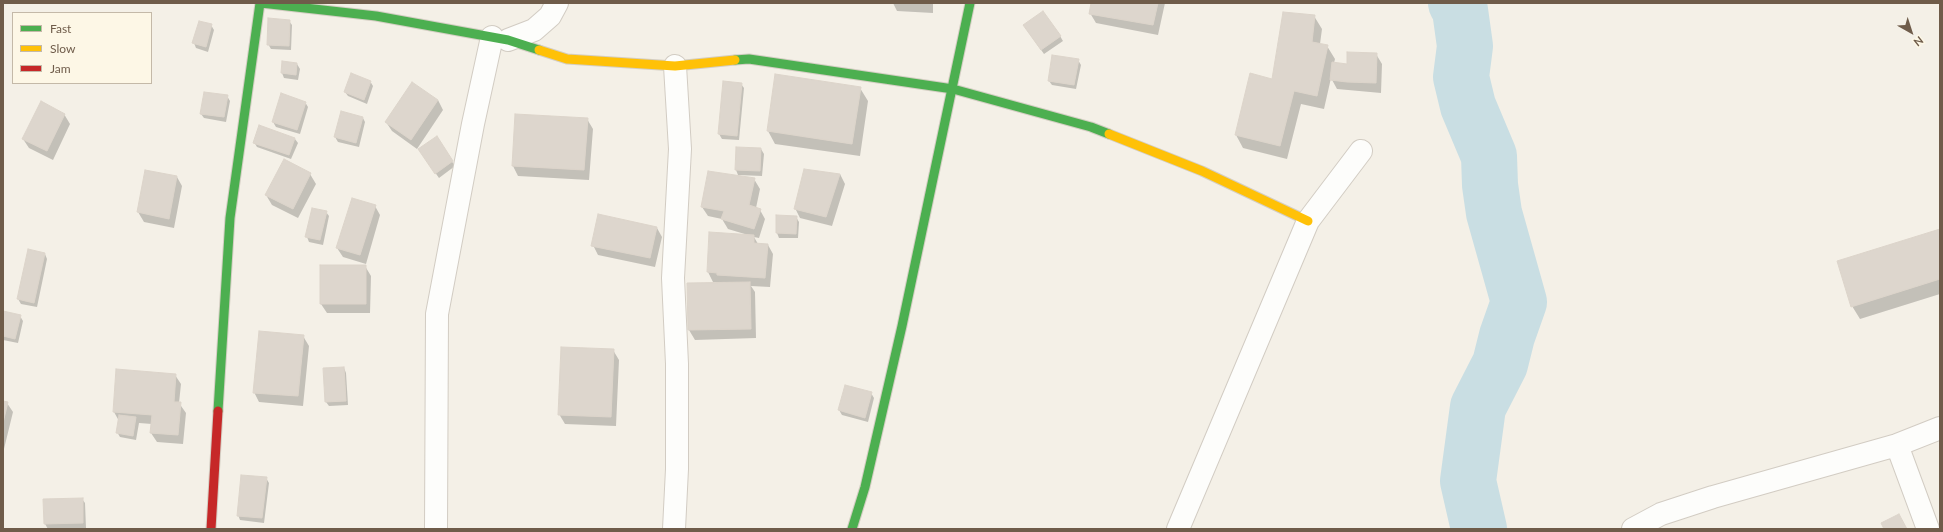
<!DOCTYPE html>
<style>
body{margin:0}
#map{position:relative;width:1943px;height:532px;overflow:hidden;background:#f4f0e7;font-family:Lato,sans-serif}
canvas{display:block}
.frame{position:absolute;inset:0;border:4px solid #6f5c4a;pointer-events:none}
.legend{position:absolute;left:12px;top:12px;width:140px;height:72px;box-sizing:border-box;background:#fdf7e6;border:1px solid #c4b9a8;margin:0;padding:5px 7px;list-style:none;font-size:12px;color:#6f5c4a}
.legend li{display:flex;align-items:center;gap:8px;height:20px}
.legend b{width:20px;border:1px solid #c4b9a8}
.north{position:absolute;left:1891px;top:12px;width:40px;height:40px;-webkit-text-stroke:3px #fdf7e6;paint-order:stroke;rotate:141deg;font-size:11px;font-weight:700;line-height:16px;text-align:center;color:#6f5c4a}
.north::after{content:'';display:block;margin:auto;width:14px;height:18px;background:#6f5c4a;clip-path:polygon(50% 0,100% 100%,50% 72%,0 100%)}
</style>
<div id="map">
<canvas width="1943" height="532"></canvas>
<div class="frame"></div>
<ul class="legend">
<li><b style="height:5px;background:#4caf50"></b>Fast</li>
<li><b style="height:5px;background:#ffc107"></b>Slow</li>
<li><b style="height:5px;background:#c62828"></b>Jam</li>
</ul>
<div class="north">N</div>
</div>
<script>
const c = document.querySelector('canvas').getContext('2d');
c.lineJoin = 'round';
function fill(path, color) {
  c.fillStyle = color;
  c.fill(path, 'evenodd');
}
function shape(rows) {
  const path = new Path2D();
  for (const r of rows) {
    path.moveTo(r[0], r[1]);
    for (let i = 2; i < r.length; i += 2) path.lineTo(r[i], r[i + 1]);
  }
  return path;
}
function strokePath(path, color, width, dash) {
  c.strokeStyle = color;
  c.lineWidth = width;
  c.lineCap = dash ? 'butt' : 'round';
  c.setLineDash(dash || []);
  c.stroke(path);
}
const shadow = shape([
 [893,3,933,3,933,13,897,11],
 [1092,3,1165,3,1158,35,1096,23,1090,13],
 [1314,16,1322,29,1320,44,1327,46,1335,59,1334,63,1348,65,1376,54,1382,64,1381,93,1337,89,1331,78,1324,109,1301,104,1287,159,1243,148,1236,135],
 [289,21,292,25,291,50,271,49,268,44],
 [211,25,214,30,208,52,196,48,194,43],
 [1027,30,1060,36,1063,41,1044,54],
 [1078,60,1081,65,1076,89,1052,85,1049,81],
 [297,64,300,69,298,80,284,78,282,73],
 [370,81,373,86,367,104,348,96,345,92],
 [741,84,744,88,739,140,722,139,719,134],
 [860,88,868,101,860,156,775,144,768,131],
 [227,96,230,101,226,122,204,118,201,114],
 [438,100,443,110,417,149,392,131,386,122],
 [305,102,308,107,300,134,276,127,273,122],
 [64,114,70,124,53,160,29,148,23,139],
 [516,115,587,119,593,129,589,180,518,176,513,166],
 [363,118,365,122,359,147,338,142,335,137],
 [436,138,455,166,439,178,422,154],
 [295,139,298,143,291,159,257,147,254,142],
 [761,149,764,154,762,176,738,175,736,170],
 [146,171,177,177,182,186,174,228,144,222,138,212],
 [310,174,316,184,298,218,272,205,266,195],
 [840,174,845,184,832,226,800,218,795,208],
 [754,179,760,189,756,208,760,210,765,219,759,238,754,237,758,244,768,245,773,254,770,287,751,286,755,292,756,338,695,340,689,330,688,284,718,284,718,282,713,282,708,272,710,233,748,235,728,229,722,219,708,216,702,207],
 [375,206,380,215,366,264,343,257,337,248],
 [326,212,329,216,323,245,309,242,307,237],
 [796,217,799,222,798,238,779,238,777,233],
 [657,228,662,237,655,267,598,255,593,245],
 [1940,230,1940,294,1860,319,1852,306],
 [45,254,47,259,37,307,21,304,18,299],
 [365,266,371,276,370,313,327,313,321,304],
 [3,312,20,316,23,321,18,343,3,340],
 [303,336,309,346,303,406,259,402,254,392],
 [613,350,619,360,616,426,565,424,559,414],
 [344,368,346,373,348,405,329,406,326,402],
 [175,375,181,384,179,403,186,413,183,444,157,442,151,433,152,424,139,423,136,440,120,437,117,432,119,421,114,412],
 [871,393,874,398,868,422,842,415,839,410],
 [3,402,7,403,13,412,3,453],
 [266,478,269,483,264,523,240,520,238,515],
 [82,499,85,503,86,528,48,529,45,524,44,500]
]);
const river = shape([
 [1456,3,1460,10,1465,46,1461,77,1468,106,1489,156,1490,185,1494,213,1519,302,1507,336,1500,364,1478,407,1468,481,1479,529]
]);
const building = shape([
 [1091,3,1158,3,1153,25,1089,14,1091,3],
 [1043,11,1061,36,1041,50,1023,25,1043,11],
 [1283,12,1315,15,1312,42,1328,45,1317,96,1294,91,1280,146,1235,135,1250,73,1272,79,1283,12],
 [268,18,290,20,289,46,267,45,268,18],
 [199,21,212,24,206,47,192,43,199,21],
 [1347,52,1377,53,1376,83,1347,82,1330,80,1332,62,1347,64,1347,52],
 [1052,55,1079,59,1074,85,1048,81,1052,55],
 [282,61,297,63,296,75,281,73,282,61],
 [351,73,371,81,364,100,344,92,351,73],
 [775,74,861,87,852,144,767,131,775,74],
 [723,81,742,83,737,136,718,134,723,81],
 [412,82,438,100,411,140,385,122,412,82],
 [204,92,228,95,224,117,200,114,204,92],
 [281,93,306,102,297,130,272,122,281,93],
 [41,101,65,114,47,151,22,139,41,101],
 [341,111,363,117,356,143,334,137,341,111],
 [515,114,588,118,584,170,512,166,515,114],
 [259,125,295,138,289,155,253,143,259,125],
 [437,136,453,161,435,174,418,149,437,136],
 [736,147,761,148,760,171,735,170,736,147],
 [284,159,311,173,293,209,265,195,284,159],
 [804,169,840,174,826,217,794,209,804,169],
 [145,170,177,176,169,219,137,212,145,170],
 [708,171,755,178,749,205,761,209,754,229,721,219,724,211,701,207,708,171],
 [352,198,376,205,360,255,336,248,352,198],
 [312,208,327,211,320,240,305,237,312,208],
 [598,214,657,227,650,258,591,246,598,214],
 [776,215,797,216,796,234,776,233,776,215],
 [1940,229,1940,279,1851,307,1837,261,1940,229],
 [709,232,754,235,754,243,768,244,765,278,717,275,717,273,707,272,709,232],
 [28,249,45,253,34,303,17,299,28,249],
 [320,265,366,265,366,304,320,304,320,265],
 [750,282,751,329,688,330,687,283,750,282],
 [3,311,21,315,15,339,3,336,3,311],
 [259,331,304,335,298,396,253,393,259,331],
 [561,347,614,349,611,417,558,415,561,347],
 [344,367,346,401,325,402,323,368,344,367],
 [116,369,176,374,174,402,181,402,178,435,150,433,152,415,113,412,116,369],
 [845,385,872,392,865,418,838,410,845,385],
 [3,401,8,402,3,423,3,401],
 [119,415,136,417,133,436,116,433,119,415],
 [241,475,267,477,262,518,237,516,241,475],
 [83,498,83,523,44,524,43,499,83,498],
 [1899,514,1907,529,1884,529,1881,523,1899,514]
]);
const street = shape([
 [508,40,534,30,550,16,557,3],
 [1897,445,1928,529],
 [436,529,437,314,473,124,492,37],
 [674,529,677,469,677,364,673,278,680,149,675,66],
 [1178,529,1308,221,1361,151],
 [1633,529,1661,514,1713,497,1897,445,1940,428]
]);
const fast = shape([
 [261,3,376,16,508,40,539,50],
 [735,60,749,59,953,89,1091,127,1109,134],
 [218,411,230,218,260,3],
 [852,529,865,487,902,326,970,3]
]);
const slow = shape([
 [539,50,567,59,675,66,735,60],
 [1109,134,1202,171,1308,221]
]);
const jam = shape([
 [211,529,218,411]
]);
fill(shadow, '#0003');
strokePath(river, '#c9dee3', 56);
fill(building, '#ddd6cd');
strokePath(building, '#dcd4ca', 1);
strokePath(street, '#d2ccc3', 24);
strokePath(fast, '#d4cec3', 11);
strokePath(slow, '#d4cec3', 11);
strokePath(jam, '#d4cec3', 11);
strokePath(street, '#fdfdfb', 22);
strokePath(fast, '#4caf50', 9);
strokePath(slow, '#ffc107', 9);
strokePath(jam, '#c62828', 9);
</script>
